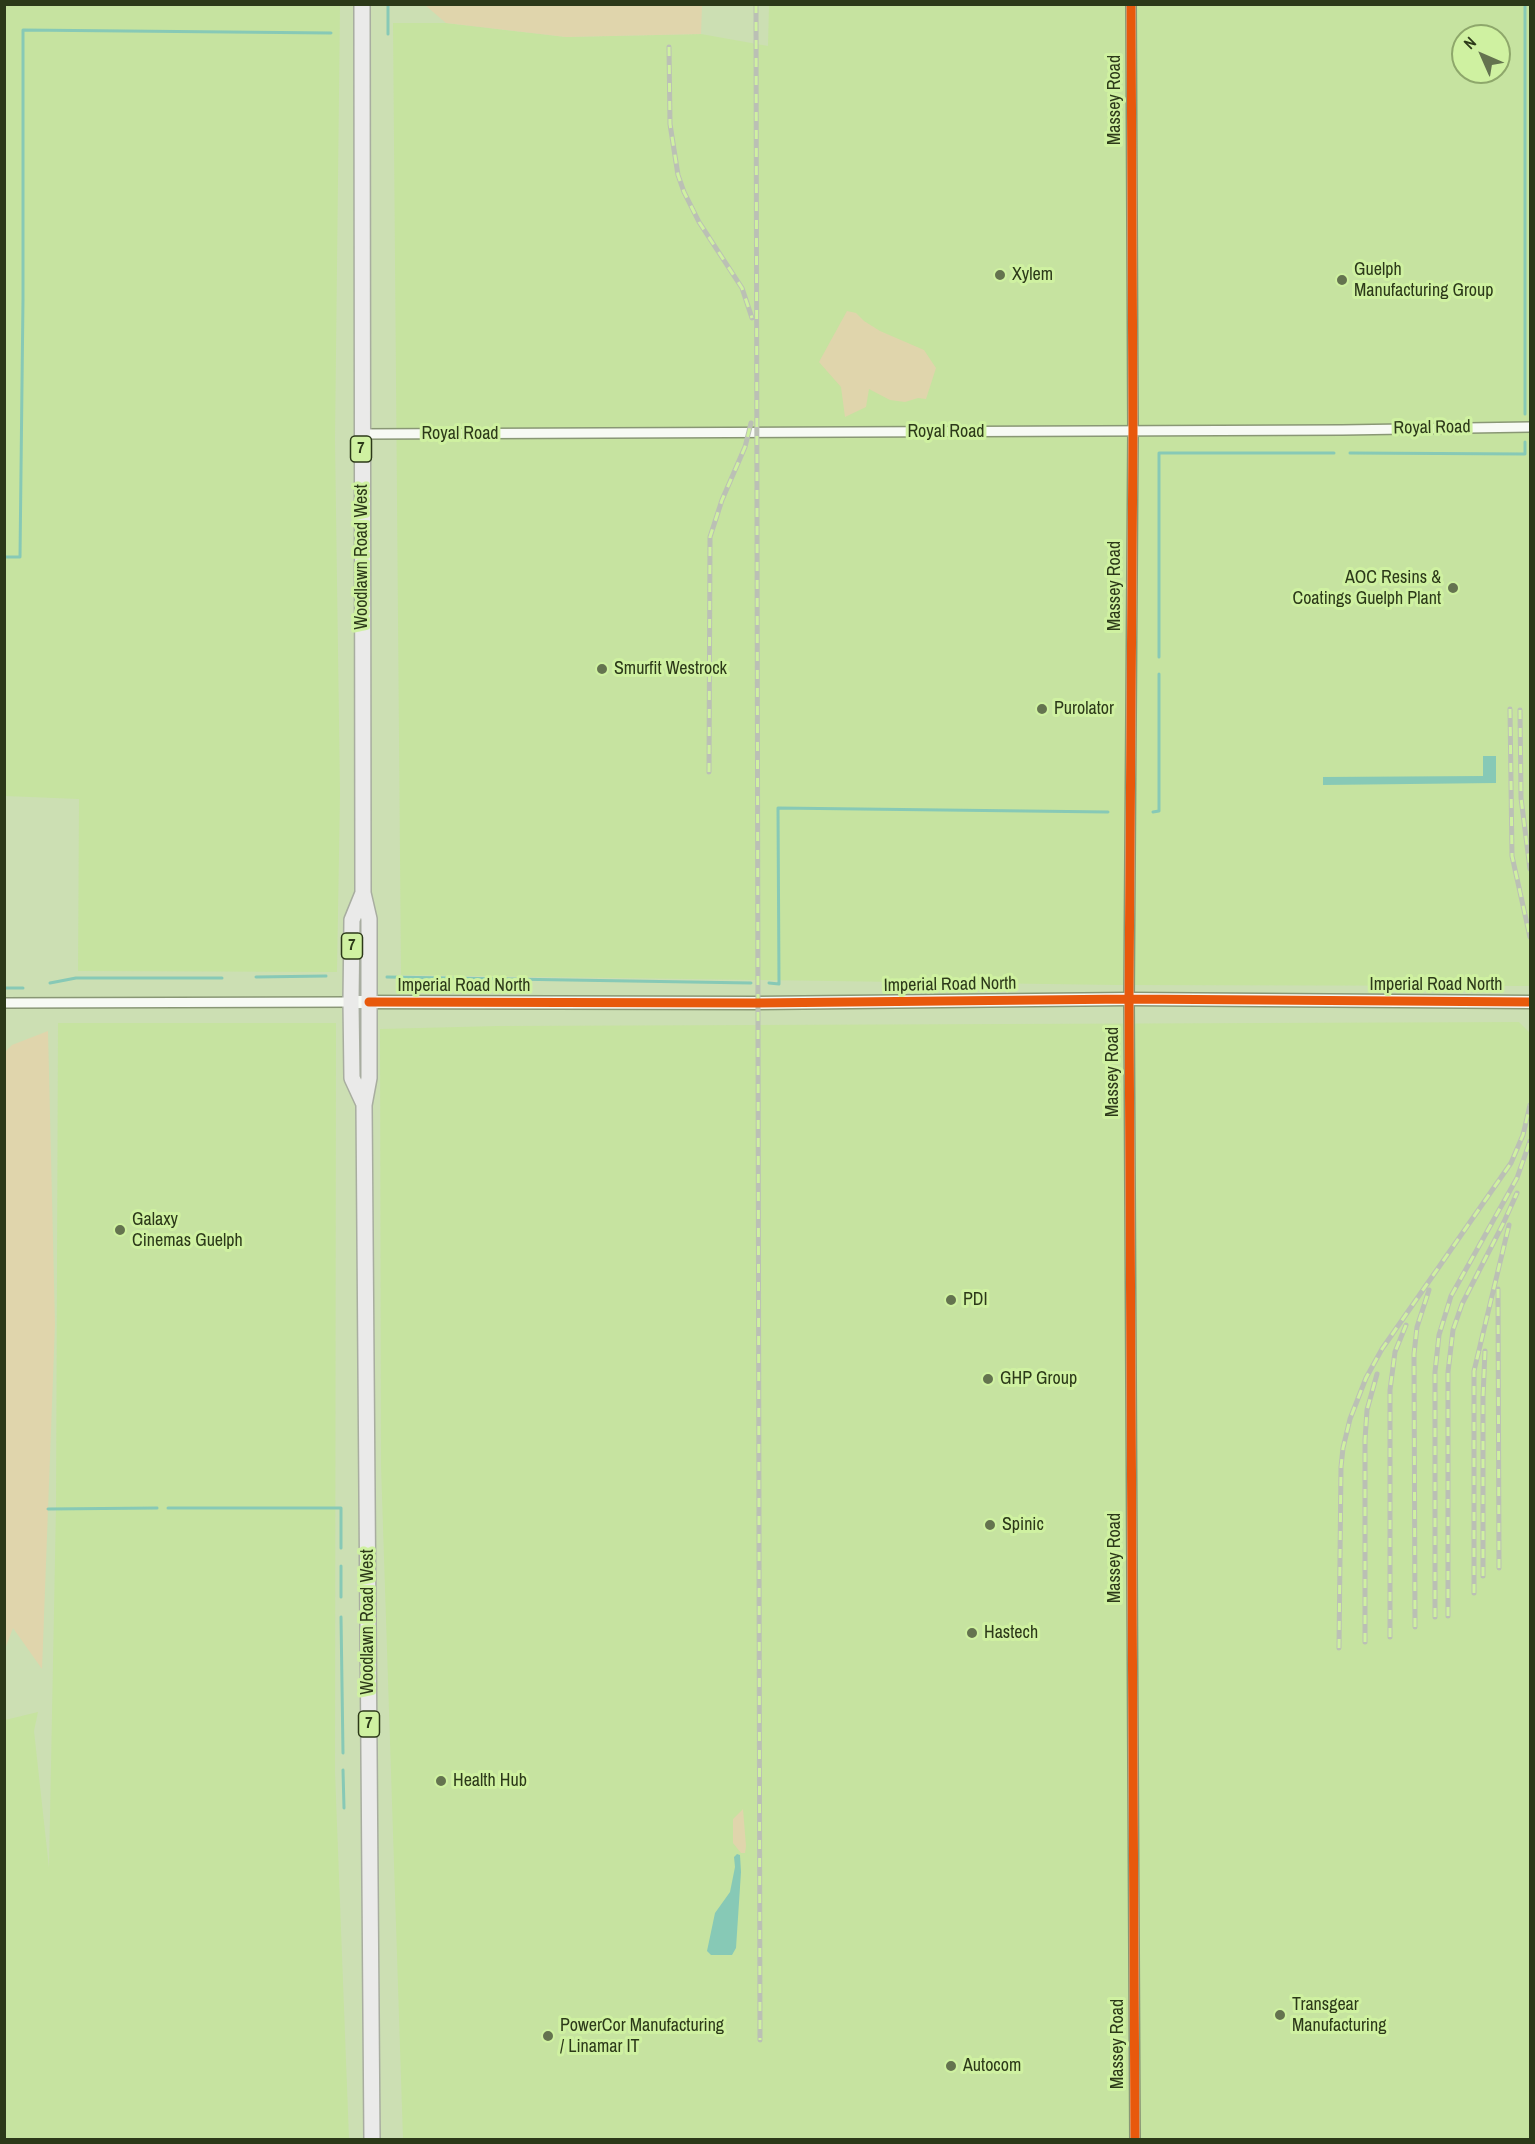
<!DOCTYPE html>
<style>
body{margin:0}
#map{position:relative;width:1535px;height:2144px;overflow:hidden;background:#ccdfb3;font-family:"Archivo Narrow",sans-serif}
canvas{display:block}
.frame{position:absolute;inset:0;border:6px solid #2c3919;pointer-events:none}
.north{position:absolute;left:1451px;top:24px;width:60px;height:60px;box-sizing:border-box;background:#cff1a1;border:2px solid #8ea76b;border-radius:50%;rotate:315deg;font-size:16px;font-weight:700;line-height:24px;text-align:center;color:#2c3919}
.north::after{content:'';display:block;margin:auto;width:21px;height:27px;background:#64734f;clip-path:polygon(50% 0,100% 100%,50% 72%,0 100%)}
</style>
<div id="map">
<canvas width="1535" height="2144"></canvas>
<div class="frame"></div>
<div class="north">N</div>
</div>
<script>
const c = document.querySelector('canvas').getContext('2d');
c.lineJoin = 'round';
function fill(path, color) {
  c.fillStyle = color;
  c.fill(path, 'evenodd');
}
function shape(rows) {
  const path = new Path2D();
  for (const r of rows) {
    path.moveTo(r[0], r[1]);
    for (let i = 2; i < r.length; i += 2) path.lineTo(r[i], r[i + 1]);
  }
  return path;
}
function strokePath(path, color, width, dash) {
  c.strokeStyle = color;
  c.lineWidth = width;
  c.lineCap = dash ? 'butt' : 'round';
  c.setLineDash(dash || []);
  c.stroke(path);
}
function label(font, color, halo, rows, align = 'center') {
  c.font = font + ' "Archivo Narrow",sans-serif';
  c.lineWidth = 6;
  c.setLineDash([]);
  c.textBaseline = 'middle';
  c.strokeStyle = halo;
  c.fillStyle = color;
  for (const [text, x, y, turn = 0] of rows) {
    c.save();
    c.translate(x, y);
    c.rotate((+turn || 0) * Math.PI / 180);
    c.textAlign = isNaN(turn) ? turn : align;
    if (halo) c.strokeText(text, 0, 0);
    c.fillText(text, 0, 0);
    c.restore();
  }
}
const built = shape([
 [5,4,340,5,335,440,340,793,337,972,78,971,79,799,5,796],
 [769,5,1530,5,1530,986,1118,985,401,975,393,23,446,23,566,37,701,34,768,46],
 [1463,36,1499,36,1499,72,1463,72],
 [1519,1022,1530,1033,1530,2139,403,2139,381,1466,380,1029,498,1026],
 [58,1023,336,1023,335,1772,349,2139,5,2139,5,1720,38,1712,34,1731,49,1868,56,1507]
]);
const green = shape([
 [425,5,702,5,701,34,566,37,446,23],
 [847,311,856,313,864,321,880,331,924,350,936,368,926,399,918,398,905,402,890,400,869,389,866,407,845,417,841,387,819,362],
 [48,1031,55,1324,42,1669,13,1628,5,1649,4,1053,12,1045],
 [743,1809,746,1846,745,1853,741,1853,733,1843,733,1819]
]);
const water = shape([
 [1483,756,1496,756,1496,783,1323,785,1323,777,1483,776],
 [737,1854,740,1855,741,1872,736,1948,732,1955,711,1955,707,1951,715,1913,730,1892,735,1867,734,1857]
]);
const stream = shape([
 [388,4,388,34],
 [1525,414,1525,4],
 [1350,453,1525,454,1525,442],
 [4,557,20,557,23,299,23,30,331,33],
 [1159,657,1159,453,1334,453],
 [1153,812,1159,811,1159,674],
 [256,977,326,976],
 [387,977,751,983],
 [50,983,76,978,222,978],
 [769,983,779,984,778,808,1108,812],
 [4,988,23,988],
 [168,1508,341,1508,341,1548],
 [48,1509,157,1508],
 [341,1597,341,1566],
 [341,1617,343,1753],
 [343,1770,344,1808]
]);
const minor = shape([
 [1131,4,1133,431,1129,999,1135,2140],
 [361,434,1342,430,1530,427],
 [4,1003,351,1002]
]);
const tertiary = shape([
 [351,1002,757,1003,1129,999,1530,1002]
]);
const primary = shape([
 [362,4,363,893,369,919,369,1078,364,1105,372,2140],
 [363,893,352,920,351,1002,352,1078,364,1104]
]);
const rail = shape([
 [756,4,760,2040],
 [669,47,670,124,678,175,684,192,699,222,742,288,752,318],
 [1510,709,1512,856,1530,937],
 [1520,710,1521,798,1530,869],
 [709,772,710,537,722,500,745,447,751,423],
 [1498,1289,1499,1568],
 [1483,1576,1483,1397,1485,1351],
 [1474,1593,1474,1371,1509,1225],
 [1448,1616,1448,1372,1453,1330,1462,1304,1503,1224,1517,1193],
 [1435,1617,1435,1372,1439,1335,1451,1296,1517,1178,1530,1141],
 [1415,1627,1414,1354,1417,1327,1429,1290],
 [1390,1637,1390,1390,1395,1352,1406,1325],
 [1365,1642,1365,1440,1367,1410,1377,1374],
 [1339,1648,1341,1467,1343,1448,1350,1419,1366,1378,1382,1349,1511,1163,1523,1135,1530,1105]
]);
const cycleway = shape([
 [1131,4,1133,431,1129,999,1135,2140],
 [369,1002,757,1003,1129,999,1530,1002]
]);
const markers = [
 [1000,275,6,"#64734f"],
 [1342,280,6,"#64734f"],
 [1453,588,6,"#64734f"],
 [602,669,6,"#64734f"],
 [1042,709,6,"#64734f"],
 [120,1230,6,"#64734f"],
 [951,1300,6,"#64734f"],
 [988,1379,6,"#64734f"],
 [990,1525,6,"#64734f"],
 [972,1633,6,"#64734f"],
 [441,1781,6,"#64734f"],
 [1280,2015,6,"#64734f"],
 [548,2036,6,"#64734f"],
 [951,2066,6,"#64734f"]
];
const shields = [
 [361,449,21],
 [352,946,21],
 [369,1724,21]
];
const shieldNames = [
 ["7",361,449],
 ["7",352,946],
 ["7",369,1724]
];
const streetNames = [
 ["Massey Road",1115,100,-90],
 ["Royal Road",1432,428,-1],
 ["Royal Road",946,432],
 ["Royal Road",460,434],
 ["Woodlawn Road West",362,557,-90],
 ["Massey Road",1115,586,-90],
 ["Imperial Road North",950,985,-1],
 ["Imperial Road North",1436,985],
 ["Imperial Road North",464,986],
 ["Massey Road",1113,1072,-90],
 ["Massey Road",1115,1558,-90],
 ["Woodlawn Road West",368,1622,-90],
 ["Massey Road",1118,2044,-90]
];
const poiNames = [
 ["Guelph",1354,270],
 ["Manufacturing Group",1354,291],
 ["Xylem",1012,275],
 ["AOC Resins &",1441,578,"right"],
 ["Coatings Guelph Plant",1441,599,"right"],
 ["Smurfit Westrock",614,669],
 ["Purolator",1054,709],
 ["Galaxy",132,1220],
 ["Cinemas Guelph",132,1241],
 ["PDI",963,1300],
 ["GHP Group",1000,1379],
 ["Spinic",1002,1525],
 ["Hastech",984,1633],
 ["Health Hub",453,1781],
 ["Transgear",1292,2005],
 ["Manufacturing",1292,2026],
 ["PowerCor Manufacturing",560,2026],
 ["/ Linamar IT",560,2047],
 ["Autocom",963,2066]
];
fill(built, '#c6e3a0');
fill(green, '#e0d5ac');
fill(water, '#87c9b6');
strokePath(stream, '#87c9b6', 3);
strokePath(minor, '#899775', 12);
strokePath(tertiary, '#899775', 15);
strokePath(primary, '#a8ada0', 18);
strokePath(minor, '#f7faf4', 9);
strokePath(tertiary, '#f7faf4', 12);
strokePath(primary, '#eaeae9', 15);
strokePath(rail, '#bbc0b5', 5);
strokePath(rail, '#cff1a1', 3, [9]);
strokePath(cycleway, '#e8590c', 9);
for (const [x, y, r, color] of markers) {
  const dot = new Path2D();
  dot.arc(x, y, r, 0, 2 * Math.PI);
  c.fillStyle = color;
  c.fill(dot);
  strokePath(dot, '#cff1a1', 2);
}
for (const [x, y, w] of shields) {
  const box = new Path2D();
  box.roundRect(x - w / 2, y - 13, w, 26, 4.5);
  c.fillStyle = '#cff1a1';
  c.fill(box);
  strokePath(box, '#2c3919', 1.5);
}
label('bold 16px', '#2c3919', null, shieldNames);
label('18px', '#2c3919', '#cff1a1', streetNames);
label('18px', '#2c3919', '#cff1a1', poiNames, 'left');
</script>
